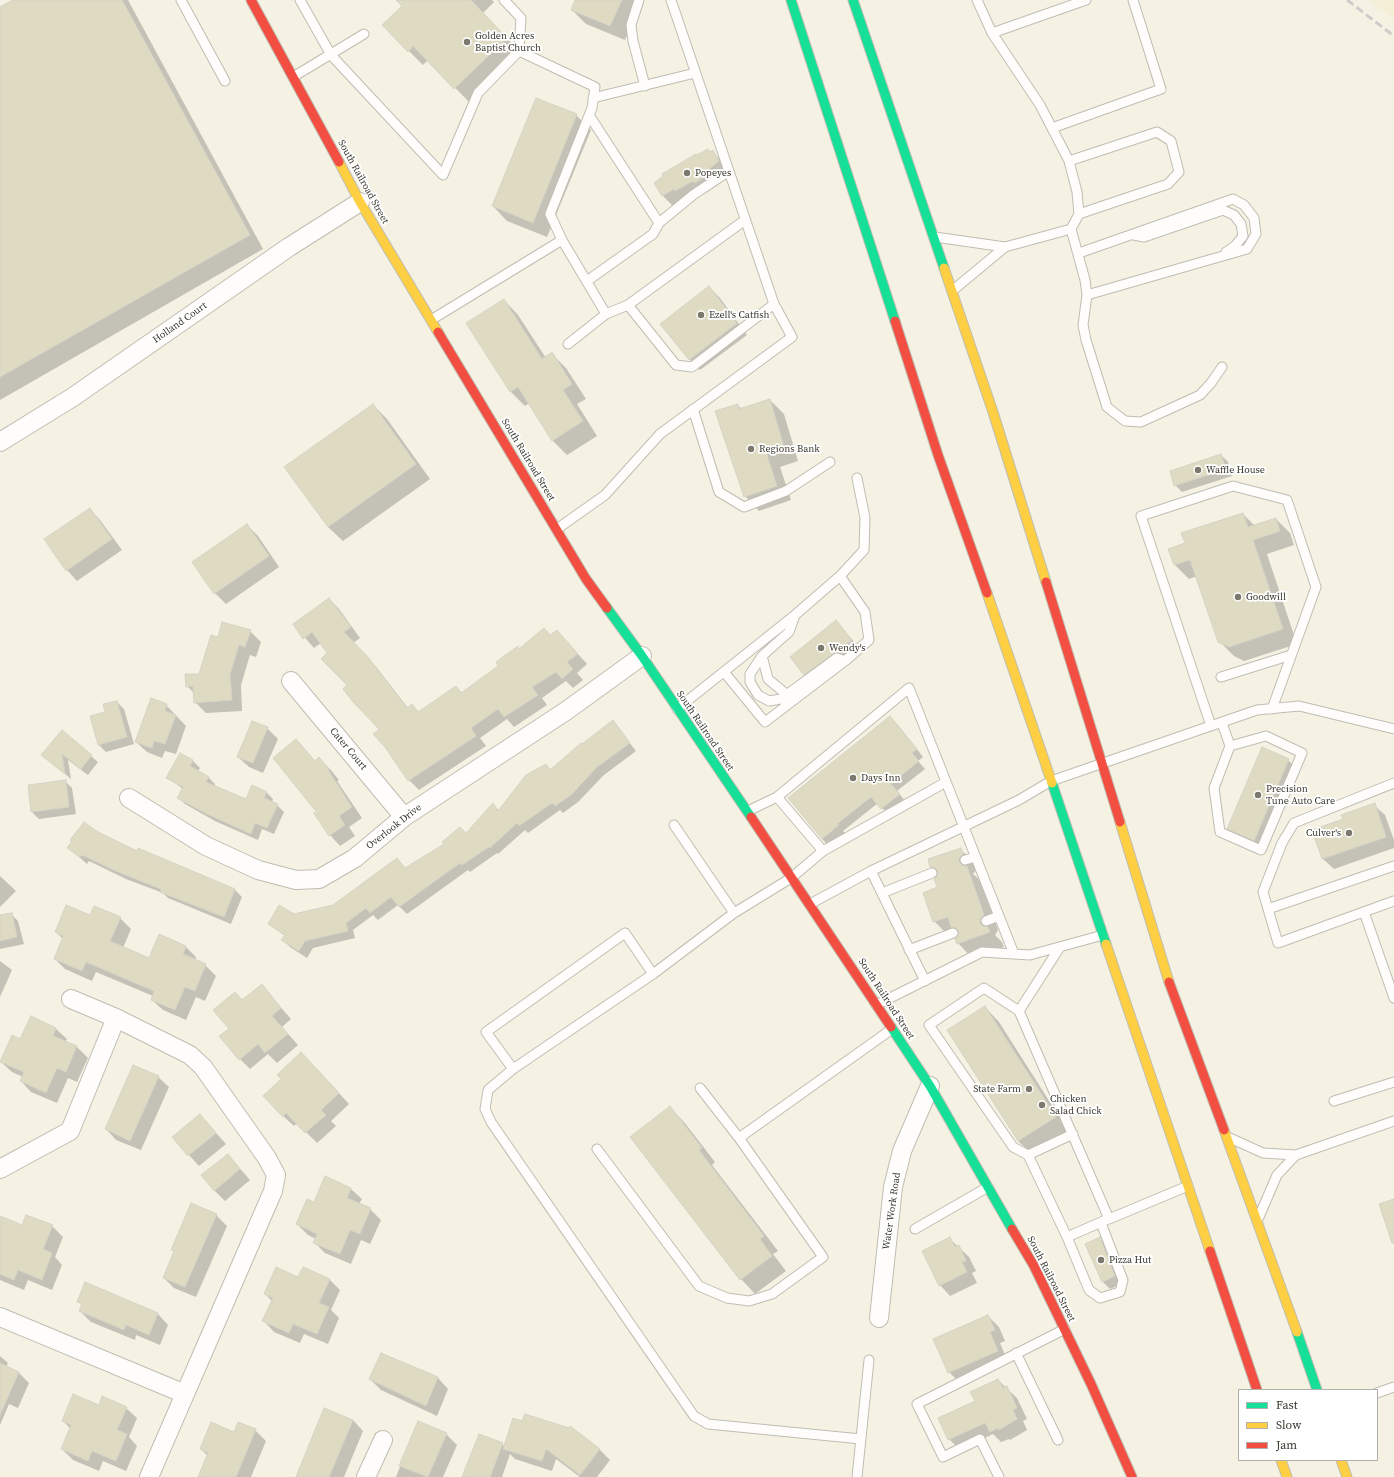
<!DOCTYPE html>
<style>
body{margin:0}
#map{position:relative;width:1394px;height:1477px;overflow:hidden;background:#f5f2e4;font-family:"Source Serif 4",serif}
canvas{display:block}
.legend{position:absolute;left:1238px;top:1389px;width:140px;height:72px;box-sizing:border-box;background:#fff;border:1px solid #b0afab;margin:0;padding:5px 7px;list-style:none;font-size:12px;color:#39382e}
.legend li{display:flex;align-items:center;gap:8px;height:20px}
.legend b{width:20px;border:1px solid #b0afab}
</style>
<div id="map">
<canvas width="1394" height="1477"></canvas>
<ul class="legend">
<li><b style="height:5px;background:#16e098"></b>Fast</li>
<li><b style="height:5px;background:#ffcf43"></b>Slow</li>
<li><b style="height:5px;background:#f24e42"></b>Jam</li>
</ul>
</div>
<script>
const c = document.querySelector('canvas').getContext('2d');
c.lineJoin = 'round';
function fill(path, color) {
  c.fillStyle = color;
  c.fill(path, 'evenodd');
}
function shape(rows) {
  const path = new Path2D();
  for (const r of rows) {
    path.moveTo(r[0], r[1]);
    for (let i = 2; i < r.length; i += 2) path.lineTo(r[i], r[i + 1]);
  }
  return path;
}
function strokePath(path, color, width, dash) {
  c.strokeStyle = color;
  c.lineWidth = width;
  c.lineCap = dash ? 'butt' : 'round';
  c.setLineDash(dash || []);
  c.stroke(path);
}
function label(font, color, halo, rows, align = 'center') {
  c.font = font + ' "Source Serif 4",serif';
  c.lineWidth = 3.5;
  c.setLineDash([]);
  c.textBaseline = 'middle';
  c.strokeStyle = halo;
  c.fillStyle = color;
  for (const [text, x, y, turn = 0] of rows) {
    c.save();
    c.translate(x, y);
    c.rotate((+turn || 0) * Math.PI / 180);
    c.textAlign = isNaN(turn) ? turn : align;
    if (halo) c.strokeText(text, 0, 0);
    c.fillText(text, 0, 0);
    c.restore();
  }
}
const built = shape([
 [1369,0,1394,0,1394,20]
]);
const shadow = shape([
 [15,0,128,0,263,249,0,400,0,9],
 [397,0,492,0,494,2,483,13,521,53,469,102,428,60,423,65,409,51,403,6],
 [576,0,642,0,625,40,586,24,572,10],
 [576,115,591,130,547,237,507,221,493,206],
 [712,151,723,162,729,172,719,180,721,183,706,193,705,191,673,206,663,196,655,183,697,157],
 [709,287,720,298,747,335,700,370,690,360,662,324],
 [504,300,518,315,546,358,552,354,566,368,586,399,577,404,597,436,567,455,553,441,529,403,525,406,511,392,467,324],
 [770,400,784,414,798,461,780,467,791,500,759,511,745,496,737,405,742,409],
 [373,405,387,419,430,479,343,541,328,527,286,467],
 [1221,455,1228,462,1232,476,1182,492,1175,485],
 [90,509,100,520,122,550,77,581,67,570],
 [1243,514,1255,526,1276,519,1290,533,1294,545,1267,554,1297,644,1244,661,1234,656,1219,641,1197,576,1189,579,1175,565,1186,544],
 [247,525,258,536,279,567,226,604,215,593,194,562],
 [329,599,339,609,360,638,353,643,377,668,408,708,418,713,455,687,462,693,520,650,550,636,557,631,587,664,577,673,583,680,573,688,566,681,542,698,547,705,514,727,507,719,480,738,486,746,419,790,409,780,381,729,349,686,321,643,314,648,294,625],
 [836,621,862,651,815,685,805,674],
 [250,631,261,642,256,657,250,655,241,685,242,711,206,713,195,702,195,694,187,686,199,675,218,638],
 [117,702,124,709,134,744,106,752,99,745,91,717,106,713],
 [166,705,186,726,176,754,165,751,162,758,147,752,136,742],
 [613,722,636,751,604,775,578,802,563,813,560,810,528,833,525,830,498,854,497,853,470,872,468,870,407,914,398,905,378,920,373,915,353,930,355,938,313,948,307,958,290,947,283,940,285,936,269,924,294,915,333,906,397,860,406,869,466,834,493,805,500,811,546,765,551,770],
 [897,724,923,757,918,761,925,769,897,791,906,802,889,816,878,803,843,831,845,833,829,846,822,839],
 [267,728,278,739,263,773,249,767,238,757],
 [62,732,98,762,88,775,68,760,71,779,43,755],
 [296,741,316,762,319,759,330,769,339,780,337,781,362,818,349,827,355,836,340,846,330,835],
 [180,754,193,761,200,768,198,771,208,777,215,784,214,787,247,800,266,792,273,799,272,802,277,805,284,812,274,834,262,829,258,840,215,821,185,804,178,797,183,789,167,777],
 [1288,760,1299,771,1265,850,1239,839,1228,828],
 [65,781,72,788,76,814,39,819,32,812],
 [1374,805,1385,815,1394,840,1394,848,1334,869,1323,859,1313,831,1344,820],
 [97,833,137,853,139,849,235,890,242,897,231,924,168,898,163,893,126,879,89,861,87,864,69,848],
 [960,849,975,863,977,869,973,874,981,881,998,930,995,935,1002,942,1004,947,972,958,958,943,960,934,958,932,948,935,934,921,939,888,938,874,931,867],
 [0,876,16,891,0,907],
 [11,914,18,921,24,944,0,949,0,916],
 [90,916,120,918,131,929,123,948,150,960,186,947,196,957,195,960,205,965,216,976,205,1001,196,997,186,1020,163,1010,152,1000,153,996,96,972,92,981,65,969,55,959,63,939,56,932],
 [0,961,12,970,0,997],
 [261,985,291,1019,282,1027,298,1045,277,1063,268,1054,250,1069,240,1059,230,1029,243,1001],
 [985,1007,999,1022,1069,1132,1033,1155,1018,1141],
 [31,1018,56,1029,67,1039,65,1042,77,1047,88,1058,77,1082,68,1078,57,1103,31,1092,21,1081,23,1077,12,1072,1,1062,21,1040],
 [312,1064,349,1104,331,1121,336,1126,317,1143,297,1123,294,1126,283,1116],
 [158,1077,169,1087,141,1150,116,1140,106,1129],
 [670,1108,684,1122,715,1162,712,1165,778,1251,773,1254,786,1271,755,1294,741,1279,632,1137],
 [200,1115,226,1144,199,1166,189,1155],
 [228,1155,250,1180,225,1201,214,1190],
 [325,1178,351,1189,362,1199,359,1204,370,1209,381,1220,370,1244,361,1240,351,1264,325,1253,315,1243,316,1239,308,1235,297,1224,314,1203],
 [216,1215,227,1226,196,1297,174,1288,164,1278,175,1252,172,1249],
 [0,1217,23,1226,52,1226,63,1237,55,1257,62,1265,52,1290,28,1280,24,1290,0,1280],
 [950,1239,969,1257,976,1271,972,1273,977,1283,950,1296,940,1285],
 [1100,1239,1107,1245,1122,1284,1110,1289,1103,1282,1086,1244],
 [299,1278,329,1279,340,1290,331,1310,339,1318,328,1344,304,1334,300,1343,274,1332,264,1321,272,1301,265,1294],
 [85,1283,158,1314,168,1325,160,1345,136,1335,135,1340,91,1322,80,1311,82,1306,78,1301],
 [988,1316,999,1327,1005,1341,1000,1343,1008,1362,960,1383,949,1372],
 [0,1356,8,1363,6,1367,19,1373,29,1383,18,1408,9,1404,0,1425],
 [438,1378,448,1389,437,1416,381,1390,370,1379],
 [998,1380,1017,1398,1027,1419,1023,1421,1027,1430,1010,1440,1009,1439,1001,1442,993,1434,960,1450,949,1439,976,1402],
 [99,1407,126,1408,137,1418,129,1437,137,1446,126,1471,103,1461,99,1471,73,1460,62,1449,71,1429,63,1421],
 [353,1420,363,1431,344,1477,296,1477,302,1465],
 [418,1422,446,1434,457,1445,443,1477,396,1477],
 [255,1430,266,1441,251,1477,200,1477,208,1456,201,1449],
 [479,1435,505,1446,600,1450,610,1460,597,1477,580,1477,556,1459,552,1471,515,1459,510,1454,502,1477,463,1477]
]);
const building = shape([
 [13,0,122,0,250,235,0,377,0,7,13,0],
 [396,0,471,0,507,38,454,89,413,46,408,52,382,25,402,6,396,0],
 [575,0,622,0,610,26,571,10,575,0],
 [536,98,577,114,533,223,492,206,536,98],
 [708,149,710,152,713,150,719,161,709,169,711,172,695,183,693,181,675,191,674,189,662,196,654,183,663,176,662,174,696,154,697,155,708,149],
 [709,286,737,323,689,360,660,324,709,286],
 [504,299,542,359,552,352,572,384,563,390,583,421,552,441,518,387,510,392,466,323,504,299],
 [770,399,784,447,766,452,777,486,744,497,715,411,738,404,739,409,770,399],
 [373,404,416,464,328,527,284,467,373,404],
 [1221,454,1226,469,1174,486,1170,471,1221,454],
 [90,508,112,539,66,571,44,539,90,508],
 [1243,513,1248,527,1276,518,1280,531,1253,540,1283,629,1229,647,1218,642,1190,560,1174,565,1168,549,1185,543,1181,533,1243,513],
 [247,524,269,556,214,594,192,562,247,524],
 [329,598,351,627,344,632,368,657,407,708,412,704,418,712,456,686,461,693,498,666,496,662,518,646,519,649,544,628,550,635,557,630,578,654,567,662,573,669,562,679,556,672,532,687,538,695,504,717,498,709,471,728,476,736,408,781,385,747,373,734,379,729,354,703,343,689,347,685,321,659,327,653,312,632,303,639,293,624,329,598],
 [836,620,852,640,804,675,790,657,836,620],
 [222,622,251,630,245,647,239,645,230,674,232,700,194,703,193,686,186,687,185,674,199,674,211,635,218,637,222,622],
 [151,698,167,704,165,711,176,715,165,744,154,741,152,748,135,742,151,698],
 [117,701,127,737,98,745,90,716,105,712,103,704,117,701],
 [890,716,917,749,912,753,919,761,891,784,900,794,881,809,871,797,837,824,839,825,822,839,788,798,890,716],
 [613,720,630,743,597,767,571,795,555,806,552,803,519,826,517,823,490,848,489,847,462,865,460,863,399,907,391,897,370,913,366,908,346,923,348,931,305,941,299,951,281,940,285,935,268,924,279,905,294,914,333,905,397,858,405,868,444,844,442,842,460,827,466,833,493,803,498,811,526,775,546,764,550,770,581,743,582,744,613,720],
 [252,721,268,727,253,763,237,757,252,721],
 [62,730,92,755,81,769,62,754,65,774,41,755,62,730],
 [296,739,315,761,319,757,329,769,328,770,352,807,339,816,345,825,329,836,313,812,319,815,273,758,296,739],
 [1262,747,1289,759,1254,841,1227,829,1262,747],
 [180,753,193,760,190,766,209,777,206,782,246,799,252,785,267,792,264,798,278,804,267,828,255,823,251,834,207,814,177,798,183,787,166,778,180,753],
 [66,780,69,807,31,812,28,785,66,780],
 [1375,803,1386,837,1322,859,1312,830,1343,819,1341,815,1375,803],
 [84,822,98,832,137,851,138,848,235,889,224,917,160,892,161,889,118,872,82,855,80,857,67,848,72,841,70,840,84,822],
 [961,848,963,854,959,858,959,862,963,866,967,866,984,915,981,918,980,923,983,926,988,927,990,932,957,944,955,939,959,934,958,930,951,927,948,917,933,922,923,893,937,887,934,879,937,876,938,871,935,868,930,867,928,859,961,848],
 [66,905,90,915,94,906,121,917,110,941,149,958,159,934,186,946,183,954,206,964,195,991,185,987,175,1010,151,1000,154,991,86,962,82,971,54,959,63,936,55,932,66,905],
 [12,913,17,937,0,941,0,915,12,913],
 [262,984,281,1008,272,1016,288,1034,265,1053,258,1044,239,1060,219,1036,229,1029,213,1010,235,992,242,1000,262,984],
 [985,1006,1056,1117,1018,1141,947,1030,985,1006],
 [31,1016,56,1028,53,1036,77,1046,66,1072,57,1068,46,1093,20,1081,24,1072,0,1062,12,1035,20,1039,31,1016],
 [301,1052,339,1093,321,1110,326,1115,305,1133,286,1113,283,1117,263,1096,281,1079,277,1075,301,1052],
 [133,1065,159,1076,130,1141,105,1129,133,1065],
 [670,1106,702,1148,699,1150,764,1236,760,1239,772,1256,740,1280,630,1137,670,1106],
 [200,1114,216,1133,188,1156,172,1137,200,1114],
 [228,1154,240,1169,214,1191,201,1175,228,1154],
 [325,1176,351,1188,347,1198,371,1208,360,1234,350,1230,340,1254,313,1243,317,1234,296,1224,307,1199,314,1202,325,1176],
 [1394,1199,1394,1243,1392,1243,1379,1204,1394,1199],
 [191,1203,217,1214,185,1287,163,1278,174,1251,171,1250,191,1203],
 [26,1215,53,1225,43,1249,52,1253,42,1280,18,1270,14,1280,0,1274,0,1216,22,1225,26,1215],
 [950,1237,955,1247,959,1245,966,1261,962,1262,967,1272,939,1286,922,1251,950,1237],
 [1100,1237,1115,1276,1102,1282,1085,1244,1100,1237],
 [276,1267,298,1277,303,1267,330,1279,319,1303,329,1307,317,1334,293,1324,289,1333,262,1321,273,1298,264,1294,276,1267],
 [85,1282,158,1313,149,1335,126,1325,124,1330,79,1311,82,1304,77,1302,85,1282],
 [988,1315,995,1330,990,1332,998,1351,948,1373,933,1339,988,1315],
 [381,1353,438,1377,426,1406,369,1379,381,1353],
 [0,1363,19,1372,0,1415,0,1363],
 [998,1379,1003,1388,1007,1386,1017,1408,1013,1410,1017,1419,999,1430,998,1428,990,1432,985,1423,948,1440,938,1418,975,1401,970,1392,998,1379],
 [73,1394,99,1405,102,1396,127,1407,117,1430,127,1434,116,1461,92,1451,88,1461,61,1449,71,1425,62,1421,73,1394],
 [324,1408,353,1420,329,1477,296,1477,324,1408],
 [525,1414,569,1428,570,1426,600,1449,580,1475,546,1449,542,1461,503,1449,513,1418,522,1421,525,1414],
 [418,1421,447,1433,428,1477,399,1466,418,1421],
 [211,1422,234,1432,238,1422,256,1429,236,1477,198,1477,208,1453,200,1449,211,1422],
 [479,1434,503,1443,490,1477,462,1477,479,1434]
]);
const lane = shape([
 [181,0,225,81],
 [300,0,331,55,443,175,478,93,519,51,521,18,504,0],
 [639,0,631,25,633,41,645,86],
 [992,33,1086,0],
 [519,51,595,87,592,108,550,214,562,240,606,314,568,344],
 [293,77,364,34],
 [593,98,695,73],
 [589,115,659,223],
 [1052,128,1161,89,1133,0],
 [1069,161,1157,132,1171,141,1179,172,1168,184,1079,214],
 [1071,229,1085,280,1087,295,1083,325,1086,340,1107,407,1125,421,1141,422,1200,395,1211,383,1222,367],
 [1134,235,1144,237,1223,210,1234,215,1241,224,1243,236,1235,246,1226,252],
 [935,237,1005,247,1071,229,1079,214,1077,192,1069,161,1040,105,992,33,977,0],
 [1079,253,1233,199,1244,205,1254,218,1256,234,1247,249,1087,295],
 [587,281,653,234,659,223,693,195,729,171],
 [952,291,1005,247],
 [628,305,676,365,692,367,774,304],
 [606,314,628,305,745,220],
 [431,320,562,240],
 [693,409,719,492,744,507,786,491,830,462],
 [557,529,605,495,660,434,792,337,774,304,671,0],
 [795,615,789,632,762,656,750,674,750,682,758,695,769,701,781,699,837,658,845,661],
 [762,656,768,679,786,694],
 [724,672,765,722,845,661,869,640,865,612,840,576],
 [1221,677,1291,655],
 [677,709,795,615,840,576,864,550,865,518,857,478],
 [1222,723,1230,746,1214,788,1220,832,1261,850,1302,753,1266,736,1230,746],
 [1211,726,1141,516,1233,486,1287,500,1316,587,1272,709],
 [777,797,823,851],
 [748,811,777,797,909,688,1014,954],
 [965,860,976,857],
 [1394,866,1268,909,1278,943,1394,901],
 [871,871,925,981],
 [882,893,932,873],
 [810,904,871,871,1019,800,1051,781,1257,710,1299,706,1394,729],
 [1268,909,1263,892,1282,843,1294,823,1394,783],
 [1364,912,1394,998],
 [734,913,791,878,823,851,946,782],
 [986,921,999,916],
 [1060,947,1019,1011,1109,1219,1188,1186],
 [909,950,953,933],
 [653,974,734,913,674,825],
 [876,1005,982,952,1030,955,1103,935],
 [1019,1011,984,988,929,1025,1013,1147,1028,1155,1073,1134],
 [513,1069,653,974,625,933,486,1032,513,1069,488,1090,485,1109,491,1122,694,1416,708,1424,861,1439],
 [700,1088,739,1138,892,1029],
 [1334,1101,1394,1082],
 [1230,1138,1263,1153,1296,1155,1394,1121],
 [597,1149,699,1286,727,1298,749,1301,772,1294,823,1257,739,1138],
 [1028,1155,1067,1237,1106,1220],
 [1259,1217,1277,1175,1296,1155],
 [915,1229,988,1187],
 [1067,1237,1089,1290,1100,1298,1120,1292,1123,1280,1101,1223],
 [1016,1353,1058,1440],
 [1377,1393,1394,1387],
 [857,1477,869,1360],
 [999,1477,980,1439,943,1457,917,1404,1065,1329]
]);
const street = shape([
 [0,442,73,397,289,247,360,202],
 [291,681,404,817],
 [129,798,206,846,258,870,296,880,319,879,355,858,404,817,566,711,642,656],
 [71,999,116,1018,190,1055,203,1067,267,1158,276,1175,273,1191,149,1477],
 [0,1169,70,1131,116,1018],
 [0,1317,185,1394],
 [879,1318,893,1187,902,1151,930,1086],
 [366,1477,383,1440]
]);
const fast = shape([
 [791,0,895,321],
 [853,0,944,268],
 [607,608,642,656,751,817],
 [1052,783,1106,944],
 [891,1027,930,1086,1012,1229],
 [1297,1332,1317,1390]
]);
const slow = shape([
 [339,162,360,202,438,332],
 [944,268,993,412,1046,582],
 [987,593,1052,783],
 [1120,822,1169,982],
 [1106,944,1210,1251],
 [1224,1130,1297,1332],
 [1281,1460,1287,1477],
 [1341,1460,1347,1477]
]);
const jam = shape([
 [251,0,339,162],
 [895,321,938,455,987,593],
 [438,332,586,579,607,608],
 [1046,582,1120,822],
 [751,817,891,1027],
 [1169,982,1224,1130],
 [1012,1229,1034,1266,1091,1384,1132,1477],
 [1210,1251,1257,1390]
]);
const rail = shape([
 [1347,0,1394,36]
]);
const markers = [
 [467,42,4,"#7b796e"],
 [687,173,4,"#7b796e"],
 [701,315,4,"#7b796e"],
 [751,449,4,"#7b796e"],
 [1198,470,4,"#7b796e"],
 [1238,597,4,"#7b796e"],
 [821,648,4,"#7b796e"],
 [853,778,4,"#7b796e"],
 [1258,795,4,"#7b796e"],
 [1349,833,4,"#7b796e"],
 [1029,1089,4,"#7b796e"],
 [1042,1105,4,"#7b796e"],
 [1101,1260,4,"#7b796e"]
];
const poiNames = [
 ["Golden Acres",475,36],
 ["Baptist Church",475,48],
 ["Popeyes",695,173],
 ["Ezell's Catfish",709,315],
 ["Regions Bank",759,449],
 ["Waffle House",1206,470],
 ["Goodwill",1246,597],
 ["Wendy's",829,648],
 ["Days Inn",861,778],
 ["Precision",1266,789],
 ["Tune Auto Care",1266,801],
 ["Culver's",1341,833,"right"],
 ["State Farm",1021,1089,"right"],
 ["Chicken",1050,1099],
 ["Salad Chick",1050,1111],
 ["Pizza Hut",1109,1260]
];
const streetNames = [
 ["South Railroad Street",363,182,61],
 ["Holland Court",180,323,-35],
 ["South Railroad Street",528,460,59],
 ["South Railroad Street",705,731,56],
 ["Cater Court",348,749,50],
 ["Overlook Drive",394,827,-38],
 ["South Railroad Street",886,999,57],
 ["Water Work Road",892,1211,-82],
 ["South Railroad Street",1051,1279,63]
];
fill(built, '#f4f0d7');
fill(shadow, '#0003');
fill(building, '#dfdbc2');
strokePath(building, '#d5d2c7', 1);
strokePath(lane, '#bfbdb2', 11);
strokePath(street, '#bfbdb2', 20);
strokePath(fast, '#bfbdb2', 11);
strokePath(slow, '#bfbdb2', 11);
strokePath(jam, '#bfbdb2', 11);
strokePath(lane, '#fefdfb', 9);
strokePath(street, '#fefdfb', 18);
strokePath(fast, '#16e098', 9);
strokePath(slow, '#ffcf43', 9);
strokePath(jam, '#f24e42', 9);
strokePath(rail, '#cfcdca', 3, [8, 4]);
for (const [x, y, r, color] of markers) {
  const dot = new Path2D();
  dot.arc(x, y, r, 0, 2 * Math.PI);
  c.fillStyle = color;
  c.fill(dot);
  strokePath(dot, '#fff', 1.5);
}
label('10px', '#39382e', '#fff', poiNames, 'left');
label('10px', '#39382e', '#fff', streetNames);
</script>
